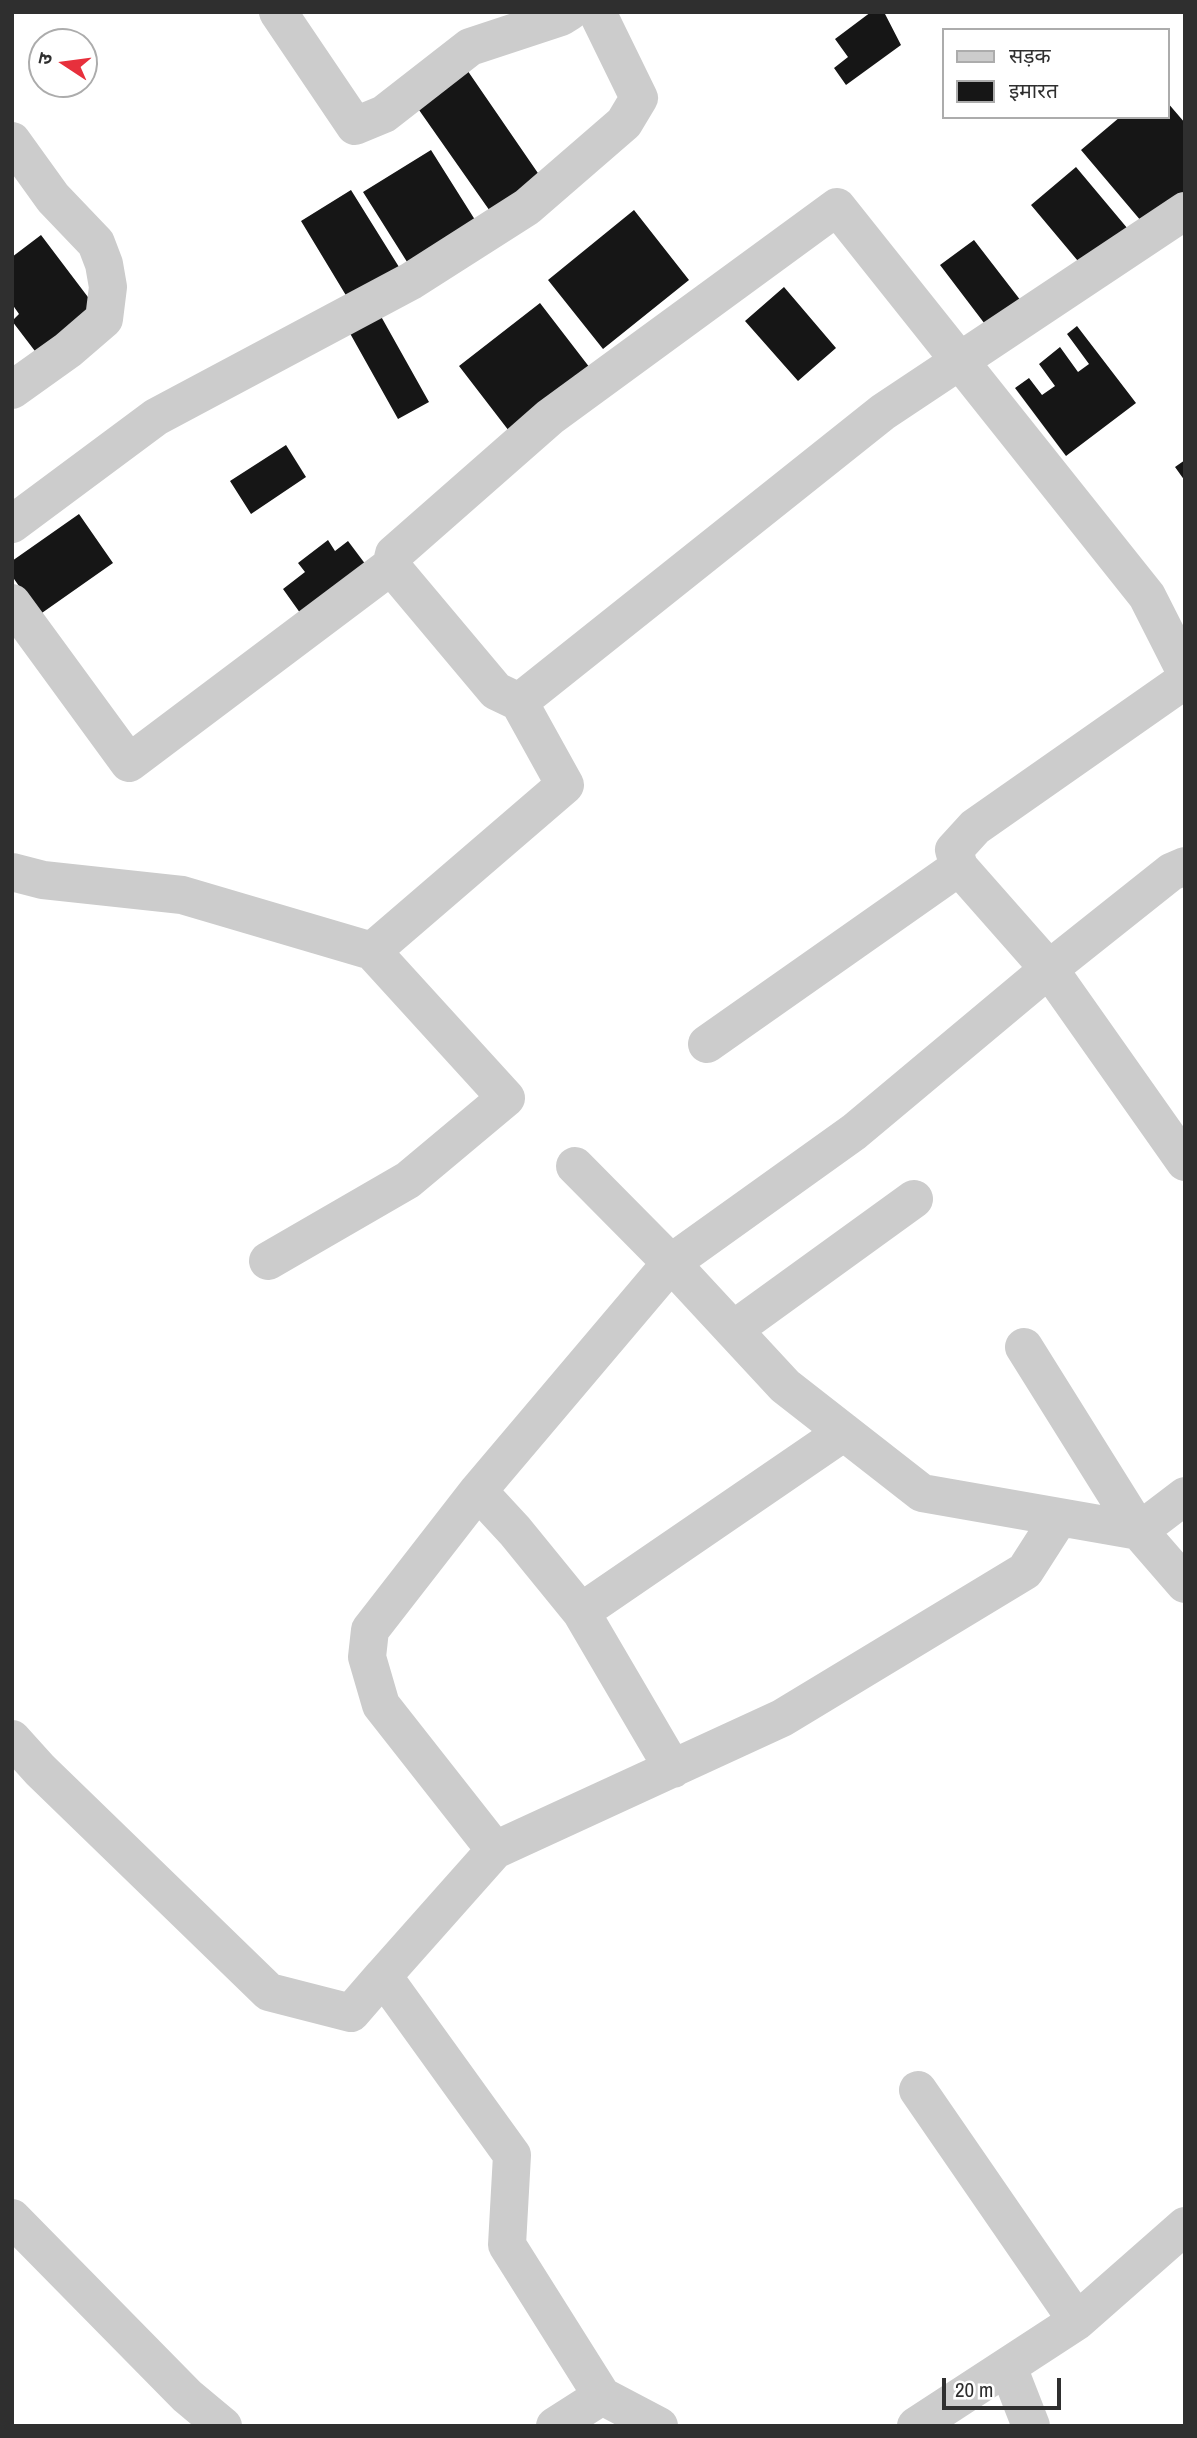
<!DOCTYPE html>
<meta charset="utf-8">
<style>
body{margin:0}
#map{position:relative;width:1197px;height:2438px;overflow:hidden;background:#fff;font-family:"Archivo Narrow","Noto Sans Devanagari",sans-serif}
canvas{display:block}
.frame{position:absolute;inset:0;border:14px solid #2f2f2f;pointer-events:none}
.legend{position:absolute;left:942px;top:28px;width:228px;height:91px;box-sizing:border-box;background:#fff;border:2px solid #acacac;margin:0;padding:9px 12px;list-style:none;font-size:21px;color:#2f2f2f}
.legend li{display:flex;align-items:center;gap:14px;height:35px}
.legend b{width:35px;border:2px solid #acacac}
.north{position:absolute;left:28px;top:28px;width:70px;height:70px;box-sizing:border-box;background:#fff;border:2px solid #acacac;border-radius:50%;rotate:283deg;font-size:19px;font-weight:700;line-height:28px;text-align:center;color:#2f2f2f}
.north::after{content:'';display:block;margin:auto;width:24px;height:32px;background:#e7303c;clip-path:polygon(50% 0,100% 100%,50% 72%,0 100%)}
.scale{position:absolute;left:942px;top:2378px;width:119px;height:32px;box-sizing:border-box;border:4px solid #2f2f2f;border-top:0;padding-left:9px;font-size:21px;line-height:24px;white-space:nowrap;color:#2f2f2f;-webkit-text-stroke:5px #fff;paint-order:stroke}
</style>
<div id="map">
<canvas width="1197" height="2438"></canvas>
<div class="frame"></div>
<ul class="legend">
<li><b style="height:9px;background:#ccc"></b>सड़क</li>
<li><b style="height:19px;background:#161616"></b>इमारत</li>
</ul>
<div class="north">उ</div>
<div class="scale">20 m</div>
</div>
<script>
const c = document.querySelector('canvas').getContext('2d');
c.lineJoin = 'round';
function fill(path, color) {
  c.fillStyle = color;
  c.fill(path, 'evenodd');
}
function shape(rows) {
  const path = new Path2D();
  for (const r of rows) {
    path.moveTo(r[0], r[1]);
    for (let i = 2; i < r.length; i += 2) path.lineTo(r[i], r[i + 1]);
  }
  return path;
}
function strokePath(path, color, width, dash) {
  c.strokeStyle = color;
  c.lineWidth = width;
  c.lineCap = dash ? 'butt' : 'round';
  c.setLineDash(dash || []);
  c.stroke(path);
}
const building = shape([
 [871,12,884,12,901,45,846,85,834,68,848,57,835,39],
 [463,64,542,179,492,214,412,100],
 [1167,102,1185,123,1185,197,1147,228,1081,150,1120,117,1167,117],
 [431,150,477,223,409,265,363,192],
 [1076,167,1133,235,1088,273,1031,205],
 [351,190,404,275,353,307,301,221],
 [634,210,689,280,603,349,548,280],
 [41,235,100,313,41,359,12,321,19,314,12,304,12,257],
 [974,240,1028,310,994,336,940,265],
 [784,287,836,348,798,381,745,321],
 [540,303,590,368,509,431,459,366],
 [378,311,429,402,398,419,347,328],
 [1077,326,1136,403,1066,456,1015,388,1029,378,1042,395,1055,386,1039,364,1060,347,1078,372,1089,364,1067,334],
 [286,445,306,477,251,514,230,481],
 [1185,460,1185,481,1175,467],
 [79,514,113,563,39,615,12,576,12,561],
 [328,540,335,551,348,541,369,569,303,617,283,589,305,572,298,563]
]);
const minor = shape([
 [278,12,355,126,384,114,470,47,561,17,569,12],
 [12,141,53,198,96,243,104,264,108,287,104,319,68,350,12,390],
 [12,524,156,417,411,281,527,207,624,123,639,98,597,12],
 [12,603,129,763,391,566,394,554,550,417,837,207,1147,596,1185,671],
 [1185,680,975,827,954,850,959,867,1049,969,1185,1162],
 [519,702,883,412,1185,211],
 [12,872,43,880,182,895,372,951,506,1098,408,1180,268,1261],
 [372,951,565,785,519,702,496,691,391,566],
 [707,1044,959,867],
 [575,1166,671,1263,785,1386,922,1493,1139,1531,1185,1584],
 [733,1330,914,1199],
 [1024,1347,1139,1531,1185,1496],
 [478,1491,515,1531,581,1612,673,1769],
 [581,1612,844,1432],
 [12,1739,40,1770,269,1992,351,2013,383,1976,512,2155,507,2245,602,2396,659,2426],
 [495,1850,381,1705,367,1657,370,1630,478,1491,671,1263,854,1132,1049,969,1171,872,1185,866],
 [383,1976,495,1850,782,1718,1025,1571,1059,1518],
 [918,2090,1077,2321],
 [12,2218,187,2396,223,2426],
 [1008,2367,1031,2426],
 [555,2426,602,2396],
 [916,2426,1077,2321,1185,2226]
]);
fill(building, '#161616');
strokePath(minor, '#ccc', 38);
</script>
